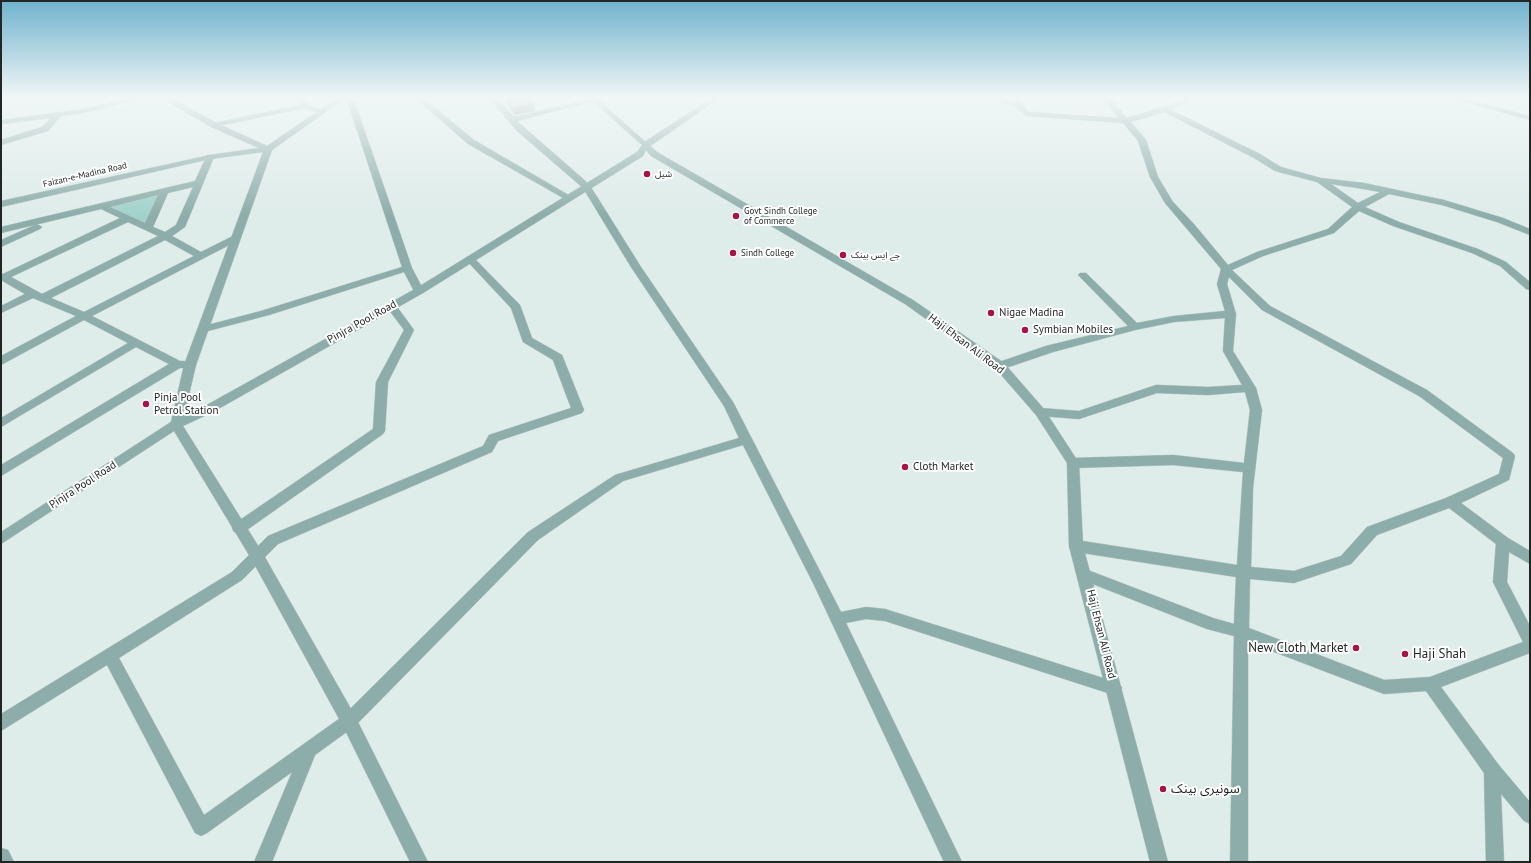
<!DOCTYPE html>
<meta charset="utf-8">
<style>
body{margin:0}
#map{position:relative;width:1531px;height:863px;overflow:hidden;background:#deecea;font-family:"PT Sans",sans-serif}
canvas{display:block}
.frame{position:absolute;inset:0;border:2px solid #222726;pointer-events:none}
</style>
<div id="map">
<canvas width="1531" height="863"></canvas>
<div class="frame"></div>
</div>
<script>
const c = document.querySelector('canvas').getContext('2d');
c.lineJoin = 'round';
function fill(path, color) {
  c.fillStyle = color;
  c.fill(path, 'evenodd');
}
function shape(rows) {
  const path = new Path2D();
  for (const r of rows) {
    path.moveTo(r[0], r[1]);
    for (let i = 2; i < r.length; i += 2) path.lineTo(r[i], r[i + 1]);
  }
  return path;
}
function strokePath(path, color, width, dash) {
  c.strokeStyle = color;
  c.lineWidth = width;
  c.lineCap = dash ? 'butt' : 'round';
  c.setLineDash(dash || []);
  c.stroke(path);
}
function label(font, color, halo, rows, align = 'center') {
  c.font = font + ' "PT Sans","Noto Sans Arabic",sans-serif';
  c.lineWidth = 4;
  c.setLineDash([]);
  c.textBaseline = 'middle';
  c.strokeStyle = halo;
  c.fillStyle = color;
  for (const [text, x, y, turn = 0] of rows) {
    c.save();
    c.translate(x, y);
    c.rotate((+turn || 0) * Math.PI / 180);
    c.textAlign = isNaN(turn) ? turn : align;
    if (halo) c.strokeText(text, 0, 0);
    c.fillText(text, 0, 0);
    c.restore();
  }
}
const green = shape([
 [164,191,148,227,102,206]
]);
const minor = shape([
 [134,97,146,97,84,113,61,116,48,131,1,145,1,140,42,127,51,118,1,124,1,120,84,109,134,97],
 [297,97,303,97,307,105,325,111,321,113,304,108,214,127,210,125,214,123,300,105,297,97],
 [346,97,353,97,412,268,424,291,423,293,415,293,404,272,269,315,204,332,200,331,199,329,200,327,261,311,402,267,346,97],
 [414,97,422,97,474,140,572,197,571,199,565,199,468,144,414,97],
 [488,97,496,97,514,117,595,98,599,100,517,121,589,184,641,267,733,402,841,612,866,607,885,609,1119,683,1122,688,1119,693,1114,695,885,621,866,619,846,623,962,862,944,862,814,585,743,445,623,481,538,540,355,726,315,755,272,862,254,862,292,772,207,833,201,836,195,833,107,665,1,731,1,714,232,572,268,536,483,446,489,435,571,408,553,360,523,342,511,308,467,261,465,259,467,257,473,257,520,305,532,338,562,355,584,410,582,413,498,441,492,452,278,544,242,580,119,658,204,815,343,716,528,532,615,475,739,438,724,406,631,267,583,188,517,131,488,97],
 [713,97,721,97,649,147,643,147,643,143,713,97],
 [990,97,1000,97,1021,103,1029,112,1119,118,1102,97,1109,97,1127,118,1172,104,1187,97,1195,97,1171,110,1260,154,1281,167,1321,178,1364,183,1444,200,1503,218,1530,229,1530,235,1497,222,1442,205,1389,194,1365,207,1399,222,1478,249,1506,262,1530,282,1530,290,1526,289,1500,266,1472,253,1393,226,1359,211,1334,233,1263,256,1232,270,1270,306,1427,390,1513,453,1515,456,1509,480,1461,503,1508,538,1530,551,1530,564,1509,552,1507,582,1530,626,1530,653,1441,687,1498,764,1530,802,1530,824,1524,821,1501,794,1504,862,1486,862,1484,773,1426,691,1384,694,1248,642,1248,862,1230,862,1234,636,1207,629,1080,579,1078,575,1080,571,1085,569,1213,618,1234,624,1236,577,1076,552,1071,550,1069,546,1071,542,1076,540,1237,565,1243,472,1173,465,1073,468,1069,466,1067,463,1069,460,1073,458,1173,455,1244,463,1250,410,1245,392,1208,395,1157,393,1079,419,1040,416,1034,412,1040,408,1079,411,1156,385,1208,387,1242,385,1223,351,1225,318,1174,322,1135,330,1053,352,1000,370,994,366,996,363,1046,346,1128,326,1080,277,1078,275,1080,273,1086,273,1137,323,1174,316,1225,311,1217,284,1221,269,1165,203,1150,177,1138,141,1123,123,1027,116,1015,107,990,97],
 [1164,112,1254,158,1275,171,1317,182,1352,207,1328,229,1257,252,1228,265,1193,223,1173,202,1158,177,1146,140,1131,122,1164,112],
 [1331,184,1364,189,1380,192,1358,203,1331,184],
 [1229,277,1262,310,1419,396,1503,458,1499,474,1446,498,1367,527,1341,556,1294,571,1251,567,1253,488,1262,410,1256,388,1233,351,1236,314,1227,284,1229,277],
 [1449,508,1496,544,1493,582,1523,642,1430,677,1384,680,1249,628,1250,579,1294,583,1351,564,1377,535,1449,508],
 [1447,97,1458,97,1530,116,1530,120,1447,97],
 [207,155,213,155,214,157,185,227,172,236,201,252,231,237,237,237,237,241,92,316,180,361,194,362,196,365,194,368,180,368,1,476,1,465,169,364,136,347,1,427,1,418,128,343,84,320,1,365,1,356,76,316,33,298,1,313,1,306,25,294,1,280,1,273,3,274,120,218,101,209,1,233,1,227,195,181,207,155],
 [193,187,176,225,165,232,153,227,168,193,193,187],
 [158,195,145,223,110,207,158,195],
 [128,222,158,236,42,294,11,277,128,222],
 [165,240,194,256,84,312,51,298,165,240],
 [37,224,42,227,40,229,1,247,1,240,37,224],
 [391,303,395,304,414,330,388,382,385,431,383,434,244,532,239,533,234,532,232,528,234,524,373,429,376,382,404,330,386,306,391,303],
 [1,848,8,850,14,862,1,862,1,848]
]);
const tertiary = shape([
 [160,97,169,97,217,123,267,146,339,97,347,97,272,150,196,365,184,416,205,406,415,289,637,152,642,145,588,97,595,97,657,152,913,300,1004,363,1044,409,1079,463,1083,546,1168,862,1150,862,1069,546,1067,463,1036,415,996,369,905,304,651,156,646,150,643,156,423,293,213,412,183,426,262,552,355,716,428,862,410,862,343,726,252,560,174,431,1,544,1,532,171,422,184,365,263,152,210,159,1,207,1,201,210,155,259,148,211,127,160,97]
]);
const wall = shape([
 [507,100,534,103,535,111,515,115,508,108]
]);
const shadedWall = shape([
 [534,103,535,111,515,115,513,108]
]);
const building = shape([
 [522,97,528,97,534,103,513,108,507,100,522,97]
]);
const markers = [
 [647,174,4,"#a7124a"],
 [736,216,4,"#a7124a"],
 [733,253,4,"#a7124a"],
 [843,255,4,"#a7124a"],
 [991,313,4,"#a7124a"],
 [1025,330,4,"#a7124a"],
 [146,404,4,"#a7124a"],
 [905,467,4,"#a7124a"],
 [1356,648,4,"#a7124a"],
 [1405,654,4,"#a7124a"],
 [1163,789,4,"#a7124a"]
];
const farPoinames = [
 ["شیل",655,174],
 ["Govt Sindh College",744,211],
 ["of Commerce",744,221],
 ["Sindh College",741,253],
 ["جے ایس بینک",851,255]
];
const farStreetnames = [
 ["Faizan-e-Madina Road",85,175,-13]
];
const poiNames = [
 ["Nigae Madina",999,313],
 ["Symbian Mobiles",1033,330],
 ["Pinja Pool",154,398],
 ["Petrol Station",154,411],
 ["Cloth Market",913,467]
];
const streetNames = [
 ["Pinjra Pool Road",362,322,-29],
 ["Haji Ehsan Ali Road",966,344,37],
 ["Pinjra Pool Road",83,485,-33],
 ["Haji Ehsan Ali Road",1101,634,76]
];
const nearPoinames = [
 ["New Cloth Market",1348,648,"right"],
 ["Haji Shah",1413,654],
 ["سونیری بینک",1171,789]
];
fill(green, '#a1d1cb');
strokePath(minor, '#bcc9c7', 1);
strokePath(tertiary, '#bcc9c7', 1);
fill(minor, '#8cada9');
fill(tertiary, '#8cada9');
fill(wall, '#a2aeac');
fill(shadedWall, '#848d8c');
fill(building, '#bccac8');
strokePath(building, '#848d8c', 1);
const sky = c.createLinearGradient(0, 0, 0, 217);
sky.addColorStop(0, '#70b2ce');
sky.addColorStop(0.45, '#f0f6f6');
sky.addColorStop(1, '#f0f6f600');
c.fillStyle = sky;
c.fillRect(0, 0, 1531, 217);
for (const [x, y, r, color] of markers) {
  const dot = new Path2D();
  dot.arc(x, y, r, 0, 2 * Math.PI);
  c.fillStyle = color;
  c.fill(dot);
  strokePath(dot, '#fff', 1.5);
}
label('9px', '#222726', '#fff', farPoinames, 'left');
label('9px', '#222726', '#fff', farStreetnames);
label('11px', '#222726', '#fff', poiNames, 'left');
label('11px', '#222726', '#fff', streetNames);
label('13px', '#222726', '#fff', nearPoinames, 'left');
</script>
